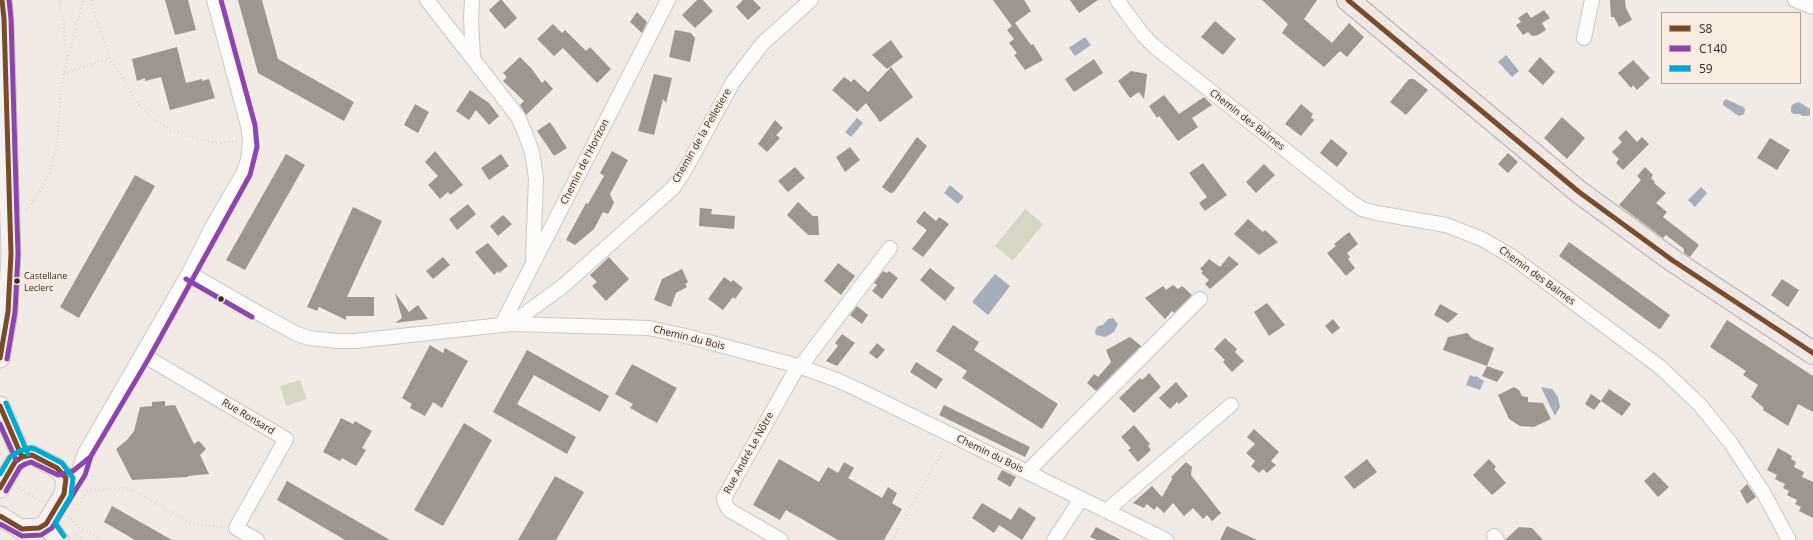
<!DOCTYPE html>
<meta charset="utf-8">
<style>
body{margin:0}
#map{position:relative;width:1813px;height:540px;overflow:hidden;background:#f2ebe5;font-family:"Open Sans",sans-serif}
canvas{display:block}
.legend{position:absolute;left:1661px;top:12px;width:140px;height:72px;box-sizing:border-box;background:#f8ebdf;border:1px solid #a89f95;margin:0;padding:5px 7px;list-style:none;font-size:12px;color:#312c27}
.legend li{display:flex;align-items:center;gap:8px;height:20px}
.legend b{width:20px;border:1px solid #a89f95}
</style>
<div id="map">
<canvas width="1813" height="540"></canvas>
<ul class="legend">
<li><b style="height:5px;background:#7a4b2a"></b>S8</li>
<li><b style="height:5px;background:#8e44ad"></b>C140</li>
<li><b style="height:5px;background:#00a9ce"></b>59</li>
</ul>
</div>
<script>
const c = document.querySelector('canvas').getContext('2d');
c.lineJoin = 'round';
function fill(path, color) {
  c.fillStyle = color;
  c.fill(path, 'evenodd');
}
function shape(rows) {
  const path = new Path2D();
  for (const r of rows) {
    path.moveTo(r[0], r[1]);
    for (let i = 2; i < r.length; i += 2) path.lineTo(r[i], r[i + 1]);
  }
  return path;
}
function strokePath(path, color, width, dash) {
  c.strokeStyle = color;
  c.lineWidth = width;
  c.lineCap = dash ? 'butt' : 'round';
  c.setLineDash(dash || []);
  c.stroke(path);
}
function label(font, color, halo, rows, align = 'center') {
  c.font = font + ' "Open Sans",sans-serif';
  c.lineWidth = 4;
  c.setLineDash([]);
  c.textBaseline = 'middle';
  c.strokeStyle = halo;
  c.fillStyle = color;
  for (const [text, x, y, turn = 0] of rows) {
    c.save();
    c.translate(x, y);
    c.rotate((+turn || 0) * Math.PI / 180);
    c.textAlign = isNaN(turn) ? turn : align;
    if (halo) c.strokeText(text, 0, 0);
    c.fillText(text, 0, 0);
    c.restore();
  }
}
const green = shape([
 [1025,209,1043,224,1013,261,995,246],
 [300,380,307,399,286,406,280,386]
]);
const water = shape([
 [1085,37,1091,45,1075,56,1069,48],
 [1506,55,1519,71,1512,77,1498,62],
 [1726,99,1743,107,1745,109,1744,114,1739,116,1723,105,1723,102],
 [1799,102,1810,109,1810,115,1808,116,1802,116,1800,114,1794,114,1791,112,1791,107,1793,104],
 [857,118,863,123,851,137,845,132],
 [950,185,964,197,958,204,944,193],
 [1701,187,1707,193,1695,207,1688,200],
 [995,274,1010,286,988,315,972,302],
 [1113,318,1118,324,1114,332,1105,337,1096,335,1095,331,1097,327,1104,324,1108,319],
 [1470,375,1474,377,1476,376,1484,381,1480,390,1466,385],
 [1541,387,1552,389,1558,397,1560,407,1555,416]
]);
const building = shape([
 [165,0,188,0,196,30,175,35],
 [238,0,262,0,278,59,354,102,344,121,258,73],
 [500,0,502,0,517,18,505,29,489,10],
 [697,0,703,0,713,11,695,28,682,15],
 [743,0,753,0,761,8,748,20,736,7],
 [993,0,1024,0,1031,11,1015,23,1031,45,1033,44,1043,60,1025,70,1014,55,1017,53,1009,43,1014,39,1007,30,1012,26],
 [1070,0,1098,0,1079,13],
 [1262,0,1317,0,1304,19,1332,43,1349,23,1364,37,1347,57,1340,51,1324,67,1282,33,1288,24],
 [1610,0,1625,0,1626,8,1632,20,1619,27,1614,17,1611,17],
 [1544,10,1550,18,1542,23,1546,30,1538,35,1532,36,1528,32,1523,35,1516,25,1521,22,1518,18,1527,12,1531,18],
 [637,12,647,22,642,33,630,22],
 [1215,21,1236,39,1223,55,1201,37],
 [553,24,562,33,565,30,586,51,590,47,611,69,597,83,563,48,554,56,537,39],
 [675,30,691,33,695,38,690,62,669,57],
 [891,40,903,57,887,69,872,55],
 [177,47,186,83,202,79,202,81,209,79,215,98,170,110,161,77,145,81,145,78,137,81,132,59],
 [520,57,532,69,542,83,545,80,553,89,526,115,520,105,524,101,503,81,507,77,503,73],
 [1540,57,1555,72,1543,85,1528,71],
 [1094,59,1103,73,1074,92,1065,79],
 [1633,60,1650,78,1637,90,1633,85,1631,88,1618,73],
 [891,67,913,97,880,122,866,103,857,112,832,90,844,77,851,82,854,79,868,92],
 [1131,71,1147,74,1144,99,1139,92,1130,98,1118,81],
 [654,74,672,78,666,103,663,99,654,135,638,131],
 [1409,79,1414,79,1428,90,1406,115,1390,102],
 [470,90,489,103,499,116,489,125,476,110,469,120,456,111],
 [1164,95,1179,114,1204,97,1212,105,1192,118,1198,127,1178,141,1159,116,1157,118,1149,106],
 [415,104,429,112,418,133,404,125],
 [1301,104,1313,114,1311,117,1314,120,1301,136,1285,124],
 [1562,117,1585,138,1567,159,1544,138],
 [775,120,783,128,776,135,780,138,767,152,758,144],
 [550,122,567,148,554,156,537,131],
 [1626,130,1637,142,1642,137,1649,144,1623,170,1616,163,1619,159,1612,152,1622,142,1618,138],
 [917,137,927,146,894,192,890,193,882,187],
 [1770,138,1790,150,1777,170,1757,158],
 [1331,139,1348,153,1337,167,1320,153],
 [850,147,860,160,845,172,836,157],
 [435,151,463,185,450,195,448,192,440,199,428,185,438,176,425,162],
 [612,151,628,160,610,194,614,203,608,214,603,212,594,229,575,245,566,240,586,203,588,204,604,176,600,173],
 [1508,153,1518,162,1508,173,1498,164],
 [286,154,305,165,245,270,226,260],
 [501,154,509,166,489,180,481,168],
 [1203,163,1227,195,1205,211,1199,203,1207,197,1189,173],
 [1264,164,1275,175,1256,193,1246,182],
 [795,167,805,178,788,192,778,181],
 [1645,167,1653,175,1651,178,1655,182,1654,183,1666,193,1656,203,1667,212,1663,217,1699,245,1690,257,1684,253,1684,249,1666,235,1663,238,1619,205,1641,180,1637,176],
 [135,175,155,186,79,318,60,307],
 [798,202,813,216,818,216,819,235,808,235,787,215],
 [468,204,476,214,457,230,449,219],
 [353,207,382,221,347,297,374,297,374,316,346,316,346,320,319,307,317,311,307,307],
 [700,208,712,209,711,214,735,216,734,229,699,226],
 [924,211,936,221,939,217,949,224,923,257,912,249,927,230,916,222],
 [503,215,512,224,498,236,490,226],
 [1248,219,1263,232,1265,230,1278,242,1259,255,1234,234],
 [1349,232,1358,244,1347,253,1350,257,1348,259,1355,268,1346,276,1327,253,1336,246,1334,244],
 [1569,242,1670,315,1661,328,1659,329,1559,256],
 [488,243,508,266,499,273,498,271,494,275,475,252],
 [1229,256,1239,264,1210,289,1205,284,1209,280,1201,273,1203,271,1200,269,1209,259,1220,267],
 [443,257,450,265,433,279,426,271],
 [609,257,629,279,606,301,592,286,597,282,590,275],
 [838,263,855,276,841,295,824,281],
 [930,268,955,288,945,301,920,280],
 [682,269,688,282,685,284,687,287,676,293,671,307,654,300,662,279],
 [883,271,887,273,889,271,898,278,882,299,872,291,877,285,874,283],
 [724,277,731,282,733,280,743,288,735,299,733,297,723,310,708,299],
 [1782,279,1799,290,1788,307,1771,295],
 [1173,285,1178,289,1182,286,1192,295,1174,313,1172,311,1165,319,1145,298,1163,286,1166,290],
 [395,293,409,312,418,305,428,319,395,323,402,318],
 [1267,303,1285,325,1269,336,1254,312],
 [1440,304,1458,314,1448,323,1434,315],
 [857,306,868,315,862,324,850,315],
 [1333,319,1340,328,1332,334,1325,326],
 [1727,320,1813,376,1813,412,1798,404,1788,426,1763,410,1764,408,1751,397,1758,385,1743,375,1746,371,1710,347],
 [953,325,979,342,974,350,1058,404,1042,429,962,378,967,371,936,351],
 [1467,333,1473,339,1494,348,1487,366,1443,350,1448,337],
 [842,334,855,343,837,366,826,361,838,346,835,343],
 [1130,337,1141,346,1096,391,1087,383,1094,374,1098,377,1111,362,1106,350],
 [1225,338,1237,349,1235,352,1244,361,1232,372,1223,362,1225,360,1214,349],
 [877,343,885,350,877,359,869,353],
 [430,345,443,353,445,348,468,361,442,408,433,402,425,416,410,408,412,404,402,398],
 [527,350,609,396,600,412,534,375,517,404,576,437,567,454,493,412],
 [916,362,943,379,936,389,910,372],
 [632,364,677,388,657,423,630,408,633,404,615,394],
 [1487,366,1504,372,1497,382,1482,376],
 [1149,373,1161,387,1134,413,1119,398,1140,378,1142,380],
 [1176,382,1188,396,1179,404,1177,402,1170,409,1159,398],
 [1514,387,1519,390,1522,396,1528,397,1528,402,1543,403,1551,419,1534,427,1520,426,1509,419,1498,395],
 [1609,389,1631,404,1622,416,1601,401],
 [1591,394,1601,401,1594,410,1585,404],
 [165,401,165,406,175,405,194,444,199,441,206,449,200,455,209,474,188,476,188,477,132,480,116,449,127,440,134,431,140,407,152,406,152,402],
 [944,405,1030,447,1025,457,939,415],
 [341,418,353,424,355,421,372,431,362,448,366,450,356,466,342,458,340,461,323,452],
 [464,423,492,440,443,526,414,510],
 [1134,425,1150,444,1148,446,1151,450,1138,462,1128,450,1131,448,1121,437],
 [1254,429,1279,452,1271,461,1276,465,1267,473,1263,469,1259,473,1251,466,1255,461,1246,453,1255,444,1247,437],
 [1778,448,1792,456,1791,459,1796,462,1794,467,1804,472,1802,477,1813,482,1813,518,1799,511,1801,507,1795,504,1797,500,1787,495,1789,491,1783,488,1785,484,1775,479,1777,475,1767,470],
 [779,459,819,482,828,467,838,473,844,462,854,468,848,478,882,498,888,487,897,493,892,503,902,509,884,540,838,540,786,510,780,520,753,505],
 [1367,459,1377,472,1354,489,1344,477],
 [1489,459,1496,467,1494,469,1506,483,1492,495,1473,475],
 [1186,462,1192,467,1191,475,1221,513,1212,521,1207,515,1203,519,1193,508,1184,516,1173,503,1164,513,1157,506,1154,510,1147,504,1144,508,1133,503,1152,486,1162,497,1172,479,1171,477],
 [1002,470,1016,477,1010,487,997,479],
 [1654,472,1669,487,1658,497,1644,481],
 [555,476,584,492,556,540,518,540],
 [287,481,390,540,345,540,277,500],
 [1747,484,1756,497,1747,504,1740,491],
 [982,503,1011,520,1019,507,1036,518,1022,540,999,525,994,533,972,518],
 [112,506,172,540,135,540,104,522],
 [1227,526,1257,540,1220,540],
 [1096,527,1121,540,1097,540,1090,537],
 [1519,527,1532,528,1543,540,1505,540]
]);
const path = shape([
 [59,0,64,25,66,57],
 [92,0,95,15,110,58,138,104,151,117,171,130,193,138,216,143,238,141],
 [64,73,110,58],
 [26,211,38,195,49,174,57,147,61,91,64,73,83,0],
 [18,488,43,502],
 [78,505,88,491,129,488,193,524,224,527],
 [68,516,80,528,101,540],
 [74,534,84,540],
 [892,540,945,447]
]);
const street = shape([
 [427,0,505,100,518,117,525,133,532,152,536,178,533,258],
 [472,0,471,18,473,59],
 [1117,0,1143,35,1155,47,1350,201,1362,209,1377,213,1446,225,1482,239,1511,256,1660,367,1700,405,1730,442,1763,492,1789,540],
 [1795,0,1813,7],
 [1584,38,1592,0],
 [189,273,255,311,297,334,309,338,337,341,355,341,511,324,649,328,690,337,798,366,837,380,859,390,1166,540],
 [502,324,668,0],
 [511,324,563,286,673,188,685,170,733,82,763,43,811,0],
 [143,355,286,439,236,528,257,540],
 [800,367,890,248],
 [1027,472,1200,299],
 [65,492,79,471,85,453,189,273,212,227,244,172,248,160,250,140,248,126,214,0],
 [1106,511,1231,405],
 [1494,536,1497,540],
 [781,540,729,510,725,503,724,498,798,366],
 [1054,540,1081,499]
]);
const secondary = shape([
 [0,358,8,312,11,254,4,19,2,0],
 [0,406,22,457],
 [0,488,15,462,22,457,32,455,57,468,66,478,64,494,46,524,39,528,22,529],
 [0,516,33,537],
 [46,524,59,540]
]);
const primary = shape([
 [1348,0,1579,192,1672,260,1813,353]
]);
const bus1 = shape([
 [1348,0,1579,192,1672,260,1813,353],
 [0,358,8,312,11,254,4,19,2,0],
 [0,406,22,457],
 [0,488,15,462,22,457,32,455,57,468,66,478,64,494,46,524,39,528,22,529,0,516]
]);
const bus2 = shape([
 [186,279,252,317],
 [7,359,15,312,18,254,11,19,9,0],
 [0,424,16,460],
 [6,491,20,467,25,464,31,462,58,475,73,471,89,458],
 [0,524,22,536,41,535,52,528,85,475,91,456,149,358,250,175,257,147,255,125,221,0]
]);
const bus3 = shape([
 [6,403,28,454],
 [0,474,10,457,19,451,31,448,35,449,62,463,73,478,71,496,55,523,64,536]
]);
const markers = [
 [17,281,3.5,"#312c27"],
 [221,299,3.5,"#312c27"]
];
const busNames = [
 ["Castellane",24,276],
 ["Leclerc",24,288]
];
const streetNames = [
 ["Chemin des Balmes",1247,120,38],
 ["Chemin de la Pelletiere",702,136,-60],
 ["Chemin de l'Horizon",585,162,-63],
 ["Chemin des Balmes",1537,276,36],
 ["Chemin du Bois",689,338,14],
 ["Rue Ronsard",248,417,31],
 ["Rue André Le Nôtre",749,453,-61],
 ["Chemin du Bois",990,454,26]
];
fill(green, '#d7d6c4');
fill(water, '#a4adbc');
fill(building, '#9c968f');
strokePath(street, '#cdc7c2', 16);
strokePath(secondary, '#cdc7c2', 21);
strokePath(primary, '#b6a8a6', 24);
strokePath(path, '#dcd9d7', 2.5, [1, 3]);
strokePath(street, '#fdfcfb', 14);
strokePath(secondary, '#f5f1f1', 19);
strokePath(primary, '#ede7e6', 22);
strokePath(bus1, '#7a4b2a', 5);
strokePath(bus2, '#8e44ad', 5);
strokePath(bus3, '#00a9ce', 5);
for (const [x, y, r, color] of markers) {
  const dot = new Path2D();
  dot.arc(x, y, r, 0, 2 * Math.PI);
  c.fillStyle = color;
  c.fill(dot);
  strokePath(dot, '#f8ebdf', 1.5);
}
label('9px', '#312c27', '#f8ebdf', busNames, 'left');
label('10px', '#312c27', '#f8ebdf', streetNames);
</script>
